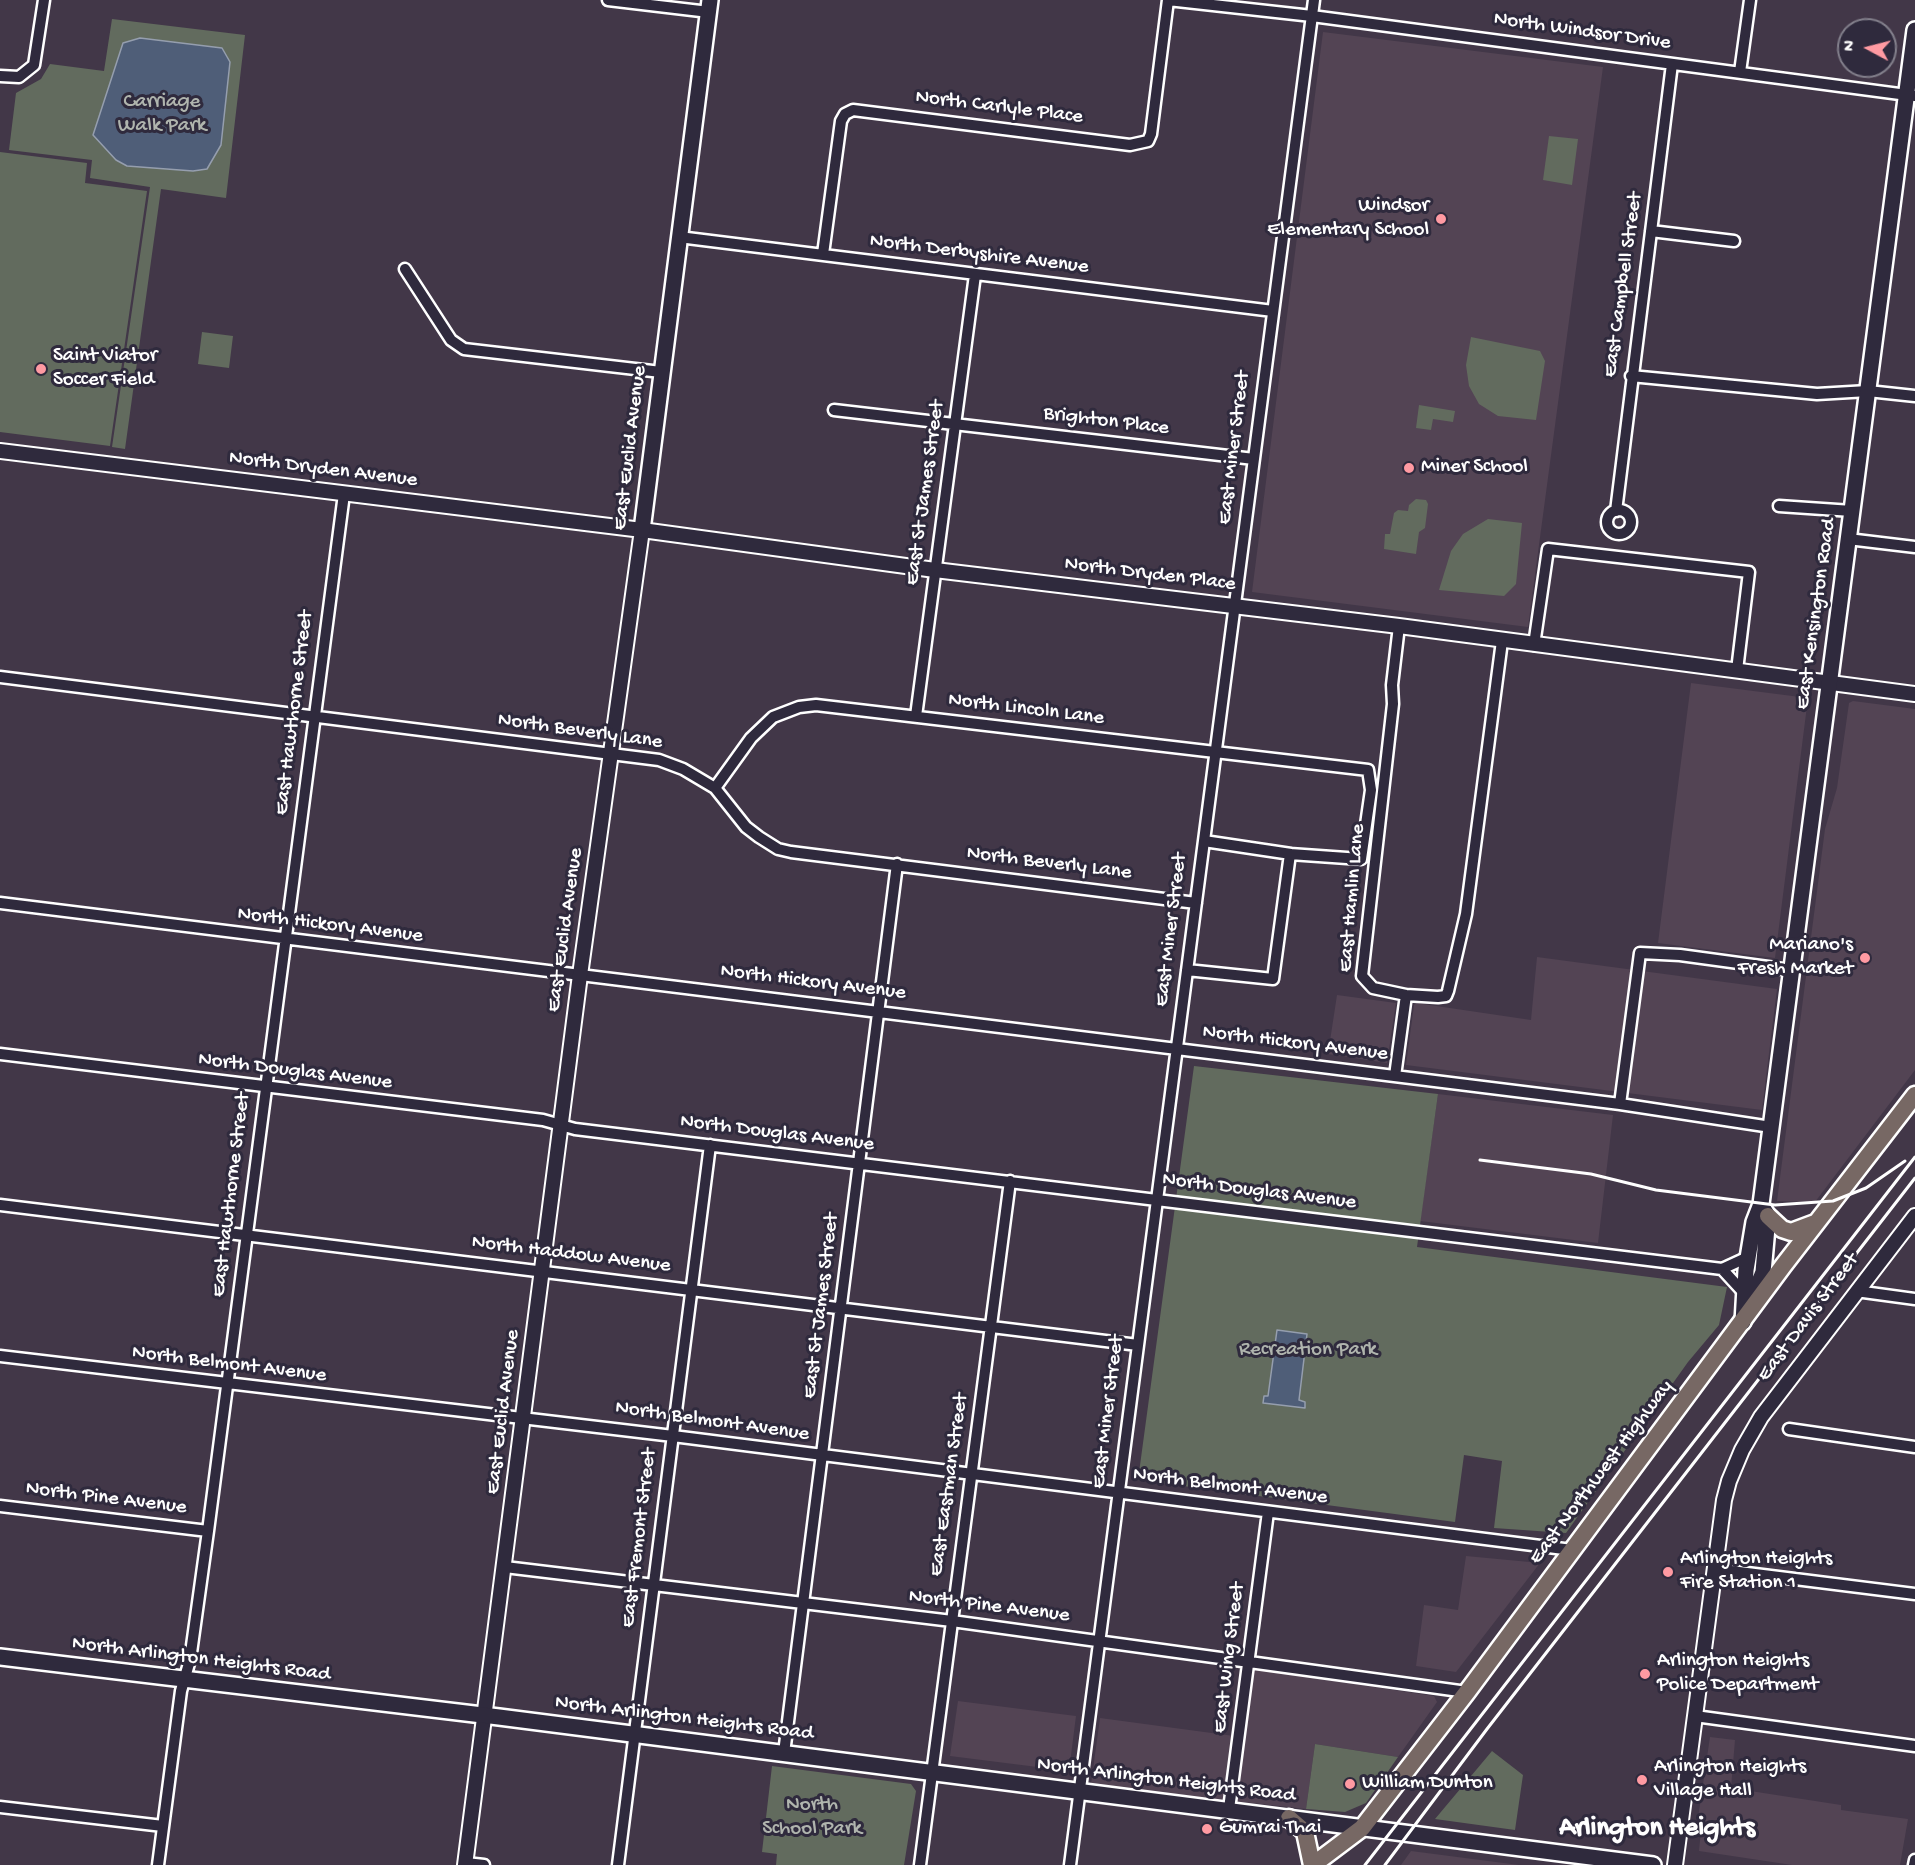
<!DOCTYPE html>
<style>
body{margin:0}
#map{position:relative;width:1915px;height:1865px;overflow:hidden;background:#423748;font-family:"Gochi Hand",sans-serif}
canvas{display:block}
.north{position:absolute;left:1837px;top:18px;width:60px;height:60px;box-sizing:border-box;background:#2f2a3d;border:2px solid #827f8b;border-radius:50%;rotate:277deg;font-size:16px;font-weight:700;line-height:24px;text-align:center;color:#fff}
.north::after{content:'';display:block;margin:auto;width:21px;height:27px;background:#ff9aa2;clip-path:polygon(50% 0,100% 100%,50% 72%,0 100%)}
</style>
<div id="map">
<canvas width="1915" height="1865"></canvas>
<div class="north">N</div>
</div>
<script>
const c = document.querySelector('canvas').getContext('2d');
c.lineJoin = 'round';
function fill(path, color) {
  c.fillStyle = color;
  c.fill(path, 'evenodd');
}
function shape(rows) {
  const path = new Path2D();
  for (const r of rows) {
    if (r.length === 3) {
      path.moveTo(r[0] + r[2], r[1]);
      path.arc(r[0], r[1], r[2], 0, 2 * Math.PI);
      continue;
    }
    path.moveTo(r[0], r[1]);
    for (let i = 2; i < r.length; i += 2) path.lineTo(r[i], r[i + 1]);
  }
  return path;
}
function strokePath(path, color, width, dash) {
  c.strokeStyle = color;
  c.lineWidth = width;
  c.lineCap = dash ? 'butt' : 'round';
  c.setLineDash(dash || []);
  c.stroke(path);
}
function label(font, color, halo, rows, align = 'center') {
  c.font = font + ' "Gochi Hand",sans-serif';
  c.lineWidth = 6;
  c.setLineDash([]);
  c.textBaseline = 'middle';
  c.strokeStyle = halo;
  c.fillStyle = color;
  for (const [text, x, y, turn = 0] of rows) {
    c.save();
    c.translate(x, y);
    c.rotate((+turn || 0) * Math.PI / 180);
    c.textAlign = isNaN(turn) ? turn : align;
    if (halo) c.strokeText(text, 0, 0);
    c.fillText(text, 0, 0);
    c.restore();
  }
}
const built = shape([
 [1323,32,1603,67,1528,627,1252,592],
 [1691,683,1808,698,1775,958,1658,943],
 [1853,701,1915,709,1915,1070,1815,1202,1777,1201,1825,829,1837,788,1849,703],
 [1537,957,1777,989,1762,1110,1406,1065,1414,1005,1416,1003,1531,1020],
 [1337,995,1396,1003,1387,1063,1328,1054],
 [1438,1094,1613,1115,1598,1243,1420,1221],
 [1466,1556,1540,1563,1456,1672,1416,1666,1424,1605,1458,1610],
 [1254,1669,1434,1696,1437,1702,1398,1757,1315,1744,1306,1809,1234,1801],
 [958,1701,1076,1716,1069,1771,950,1756],
 [1100,1718,1234,1736,1225,1800,1091,1784],
 [1710,1737,1735,1740,1731,1788,1841,1805,1841,1810,1908,1819,1900,1865,1792,1865,1699,1851,1701,1830,1697,1825],
 [1411,1851,1519,1865,1401,1865]
]);
const green = shape([
 [112,19,245,35,226,198,161,189,125,449,112,447,150,187,90,178,92,160,9,150,16,93,41,79,50,64,104,71],
 [1549,136,1578,139,1572,185,1543,180],
 [0,152,87,163,85,183,147,191,110,446,0,432],
 [202,332,233,336,229,368,198,364],
 [1471,337,1540,351,1545,361,1536,420,1498,416,1479,404,1469,386,1466,365],
 [1419,405,1455,411,1453,422,1433,419,1431,430,1416,428],
 [1416,499,1426,500,1428,504,1425,528,1419,532,1416,554,1384,549,1385,534,1390,534,1394,513,1398,510,1408,511,1409,505],
 [1488,519,1522,523,1516,584,1504,596,1439,590,1451,551,1463,534],
 [1194,1066,1438,1094,1417,1247,1727,1287,1719,1325,1688,1362,1566,1533,1494,1528,1502,1461,1464,1455,1455,1522,1138,1480],
 [1315,1744,1398,1757,1366,1803,1345,1812,1306,1809],
 [1492,1751,1523,1775,1515,1830,1435,1819],
 [772,1766,911,1784,916,1791,904,1865,776,1865,777,1854,762,1852]
]);
const water = shape([
 [140,38,222,48,230,62,221,145,207,169,193,171,127,166,116,160,93,135,123,43,140,38],
 [1277,1330,1307,1334,1299,1400,1305,1402,1305,1408,1263,1403,1264,1396,1268,1396,1277,1330]
]);
const minor = shape([
 [608,0,709,12],
 [1168,0,1312,16,1915,96],
 [1740,72,1750,0],
 [0,76,19,77,34,65,44,0],
 [1651,231,1734,241],
 [679,237,1273,311],
 [823,254,841,121,845,114,853,110,1130,145,1148,141,1151,134,1168,0],
 [405,269,451,340,464,349,661,372],
 [1631,376,1817,394,1868,391,1915,396],
 [834,410,1254,459],
 [1779,506,1852,511],
 [1619,522,12],
 [1616,511,1672,64],
 [1848,539,1915,547],
 [1399,626,1392,685,1393,704,1362,976,1373,988,1406,995,1438,997,1446,996,1448,991,1466,914,1502,641],
 [1534,645,1548,549,1749,572,1737,670],
 [0,677,659,760,683,769,715,788,746,827,759,837,778,849,791,852,1196,903],
 [916,716,975,275],
 [715,788,751,738,773,717,799,707,816,705,1368,770,1371,790,1361,859,1290,854,1273,979,1187,970],
 [1204,841,1291,854],
 [0,903,1620,1104,1771,1127],
 [0,1054,543,1120,575,1129,1722,1269],
 [1395,1076,1406,995],
 [1620,1104,1640,953,1680,955,1790,970],
 [0,1205,1138,1345],
 [1856,1291,1915,1299],
 [1745,1294,1722,1269,1748,1257],
 [0,1356,673,1436,1572,1550],
 [1789,1429,1915,1447],
 [0,1506,208,1531],
 [505,1567,952,1621,1467,1692],
 [1715,1569,1915,1594],
 [1695,1716,1915,1746],
 [784,1753,897,864],
 [0,1807,163,1826],
 [1229,1809,1268,1512],
 [466,1863,484,1865],
 [158,1865,181,1691,190,1660,208,1531,344,494],
 [618,1865,710,1145],
 [920,1865,1010,1181],
 [1070,1865,1314,0],
 [1914,1865,1915,1860]
]);
const tertiary = shape([
 [0,451,642,530,935,570,1399,626,1915,694],
 [465,1865,580,975,642,530],
 [1675,1865,1724,1500,1729,1481,1742,1450,1761,1417,1915,1216]
]);
const secondary = shape([
 [642,530,710,0],
 [1750,1305,1763,1272,1768,1216,1763,1208],
 [1743,1322,1746,1270,1754,1222,1761,1204,1915,30],
 [0,1657,499,1717,1653,1865]
]);
const primary = shape([
 [1768,1216,1782,1229,1791,1232,1815,1223],
 [1289,1818,1305,1832,1312,1865],
 [1313,1865,1362,1828,1467,1692,1783,1266,1915,1095]
]);
const rail = shape([
 [1480,1160,1591,1174,1656,1190,1775,1205,1833,1201,1866,1188,1905,1161],
 [1365,1865,1915,1157],
 [1385,1865,1487,1729,1915,1178]
]);
const markers = [
 [1441,219,6,"#ff9aa2"],
 [41,369,6,"#ff9aa2"],
 [1409,468,6,"#ff9aa2"],
 [1865,958,6,"#ff9aa2"],
 [1668,1572,6,"#ff9aa2"],
 [1645,1674,6,"#ff9aa2"],
 [1642,1780,6,"#ff9aa2"],
 [1350,1784,6,"#ff9aa2"],
 [1207,1829,6,"#ff9aa2"]
];
const streetNames = [
 ["North Windsor Drive",1582,32,8],
 ["North Carlyle Place",999,108,7],
 ["North Derbyshire Avenue",979,255,7],
 ["East Campbell Street",1624,285,-82],
 ["Brighton Place",1106,422,7],
 ["East Euclid Avenue",631,448,-83],
 ["East Miner Street",1235,448,-83],
 ["North Dryden Avenue",323,470,7],
 ["East St James Street",926,493,-82],
 ["North Dryden Place",1150,575,7],
 ["East Kensington Road",1817,614,-82],
 ["North Lincoln Lane",1026,710,7],
 ["East Hawthorne Street",295,713,-83],
 ["North Beverly Lane",580,732,8],
 ["North Beverly Lane",1049,864,7],
 ["East Hamlin Lane",1353,898,-85],
 ["North Hickory Avenue",330,926,7],
 ["East Euclid Avenue",566,930,-82],
 ["East Miner Street",1172,930,-83],
 ["North Hickory Avenue",813,983,7],
 ["North Hickory Avenue",1295,1044,7],
 ["North Douglas Avenue",295,1072,7],
 ["North Douglas Avenue",777,1134,7],
 ["North Douglas Avenue",1259,1192,7],
 ["East Hawthorne Street",232,1195,-83],
 ["North Haddow Avenue",571,1255,7],
 ["East St James Street",822,1306,-83],
 ["East Davis Street",1809,1318,-53],
 ["North Belmont Avenue",229,1365,7],
 ["East Euclid Avenue",504,1412,-83],
 ["East Miner Street",1109,1412,-83],
 ["North Belmont Avenue",712,1422,8],
 ["East Northwest Highway",1602,1473,-53],
 ["East Eastman Street",950,1485,-82],
 ["North Belmont Avenue",1230,1487,7],
 ["North Pine Avenue",106,1499,7],
 ["East Fremont Street",640,1538,-83],
 ["North Pine Avenue",989,1607,7],
 ["East Wing Street",1230,1658,-83],
 ["North Arlington Heights Road",201,1660,7],
 ["North Arlington Heights Road",684,1719,7],
 ["North Arlington Heights Road",1166,1781,7]
];
const parkNames = [
 ["Carriage",162,103],
 ["Walk Park",162,127],
 ["Recreation Park",1308,1351],
 ["North",812,1806],
 ["School Park",812,1830]
];
const poiNames = [
 ["Windsor",1429,207,"right"],
 ["Elementary School",1429,231,"right"],
 ["Saint Viator",53,357],
 ["Soccer Field",53,381],
 ["Miner School",1421,468],
 ["Mariano's",1853,946,"right"],
 ["Fresh Market",1853,970,"right"],
 ["Arlington Heights",1680,1560],
 ["Fire Station 1",1680,1584],
 ["Arlington Heights",1657,1662],
 ["Police Department",1657,1686],
 ["Arlington Heights",1654,1768],
 ["Village Hall",1654,1792],
 ["William Dunton",1362,1784],
 ["Gumrai Thai",1219,1829]
];
const districtNames = [
 ["Arlington Heights",1657,1830]
];
fill(built, '#534454');
fill(green, '#626b5e');
fill(water, '#4f5e78');
strokePath(water, '#959eae', 1.5);
strokePath(minor, '#fff', 15);
strokePath(tertiary, '#fff', 18);
strokePath(secondary, '#fff', 20);
strokePath(primary, '#fff', 21);
strokePath(minor, '#2f2a3d', 10);
strokePath(tertiary, '#2f2a3d', 14);
strokePath(secondary, '#2f2a3d', 15);
strokePath(primary, '#776864', 16);
strokePath(rail, '#fff', 3);
for (const [x, y, r, color] of markers) {
  const dot = new Path2D();
  dot.arc(x, y, r, 0, 2 * Math.PI);
  c.fillStyle = color;
  c.fill(dot);
  strokePath(dot, '#2f2a3d', 2);
}
label('21px', '#fff', '#2f2a3d', streetNames);
label('21px', '#b0b5ae', '#2f2a3d', parkNames);
label('21px', '#fff', '#2f2a3d', poiNames, 'left');
label('bold 27px', '#fff', '#2f2a3d', districtNames);
</script>
